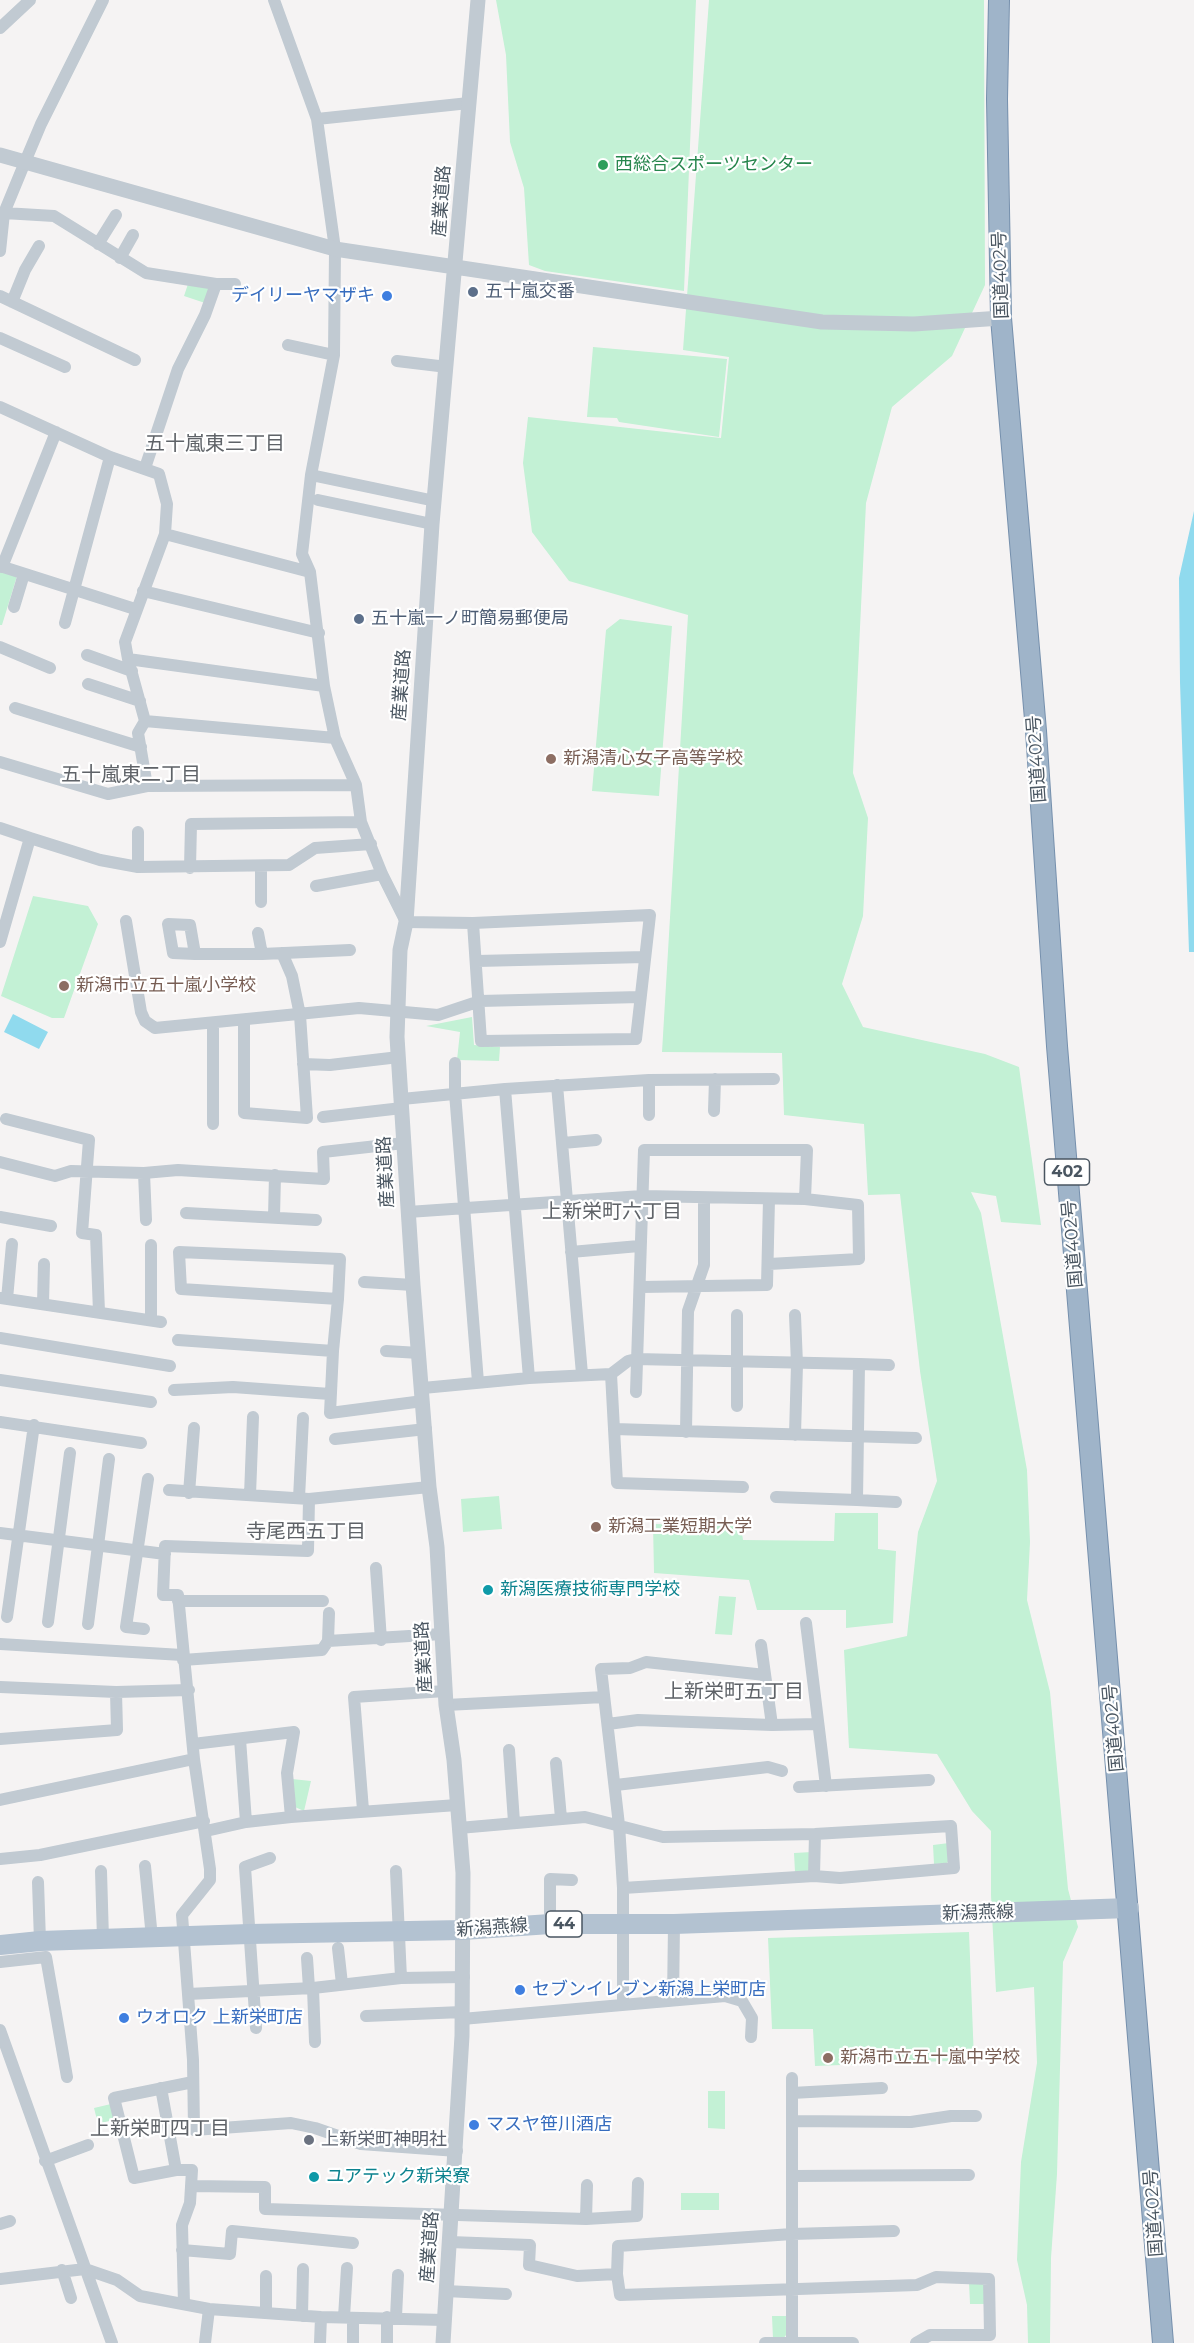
<!DOCTYPE html>
<meta charset="utf-8">
<style>
body{margin:0}
canvas{display:block;background:#f5f3f3}
</style>
<canvas width="1194" height="2343"></canvas>
<script>
const c = document.querySelector('canvas').getContext('2d');
c.lineJoin = 'round';
function fill(path, color) {
  c.fillStyle = color;
  c.fill(path, 'evenodd');
}
function shape(rows) {
  const path = new Path2D();
  for (const r of rows) {
    path.moveTo(r[0], r[1]);
    for (let i = 2; i < r.length; i += 2) path.lineTo(r[i], r[i + 1]);
  }
  return path;
}
function strokePath(path, color, width, dash) {
  c.strokeStyle = color;
  c.lineWidth = width;
  c.lineCap = dash ? 'butt' : 'round';
  c.setLineDash(dash || []);
  c.stroke(path);
}
function label(font, color, halo, rows, align = 'center') {
  c.font = font + ' Montserrat,"Noto Sans JP",sans-serif';
  c.lineWidth = 4.5;
  c.setLineDash([]);
  c.textBaseline = 'middle';
  c.strokeStyle = halo;
  c.fillStyle = color;
  for (const [text, x, y, turn = 0] of rows) {
    c.save();
    c.translate(x, y);
    c.rotate((+turn || 0) * Math.PI / 180);
    c.textAlign = isNaN(turn) ? turn : align;
    if (halo) c.strokeText(text, 0, 0);
    c.fillText(text, 0, 0);
    c.restore();
  }
}
const green = shape([
 [496,0,696,0,684,291,545,271,529,265,524,188,510,142,506,55],
 [709,0,984,0,985,285,952,356,892,407,866,503,853,773,868,818,863,916,842,984,863,1027,985,1054,1019,1067,1041,1225,1001,1222,996,1196,971,1192,981,1213,1027,1470,1030,1542,1027,1600,1050,1692,1068,1889,1078,1927,1063,1962,1057,2174,1051,2258,1050,2343,1028,2343,1027,2305,1017,2260,1021,2162,1037,2063,1034,1987,996,1992,991,1895,991,1831,972,1811,937,1754,849,1748,844,1650,907,1636,918,1532,937,1481,920,1371,900,1194,868,1195,864,1124,784,1115,782,1053,662,1052,688,615,569,581,532,532,523,463,528,417,721,438,729,357,683,350],
 [189,281,211,288,205,303,184,296],
 [593,347,727,359,719,437,619,422,617,418,587,417],
 [0,571,17,576,2,625,0,625],
 [620,619,672,626,659,796,592,791,606,630],
 [33,896,88,906,98,924,64,1018,52,1018,1,996],
 [472,1017,474,1045,500,1047,499,1061,457,1060,460,1032,426,1026],
 [499,1496,502,1529,463,1532,461,1499],
 [835,1513,878,1513,878,1549,896,1551,893,1623,846,1628,846,1610,757,1610,749,1580,654,1573,653,1524,741,1526,743,1540,834,1541],
 [719,1596,736,1597,732,1635,715,1634],
 [292,1779,311,1781,304,1811,295,1807],
 [949,1843,950,1859,947,1863,934,1864,933,1845],
 [812,1852,811,1871,795,1872,794,1853],
 [969,1932,974,2060,815,2066,813,2029,772,2029,768,1938],
 [708,2091,725,2091,725,2129,708,2128],
 [111,2104,116,2119,98,2124,94,2108],
 [681,2193,719,2193,719,2210,681,2210],
 [969,2282,980,2282,984,2285,984,2304,970,2304],
 [772,2316,786,2316,786,2335,783,2339,773,2339]
]);
const water = shape([
 [1194,511,1194,952,1189,952,1180,682,1179,578],
 [13,1014,48,1032,39,1049,4,1032]
]);
const minor = shape([
 [274,0,317,119,335,249,334,355,311,475,302,554,310,572,324,686,335,738,356,785,361,822,382,874,406,922,473,923,650,915,636,1039,481,1041,473,923],
 [0,28,30,0],
 [317,119,469,103],
 [4,213,54,216,146,273,216,284,235,284],
 [98,244,116,215],
 [0,251,4,213,25,162,41,124,103,0],
 [120,258,133,235],
 [0,296,135,360],
 [12,302,25,270,39,246],
 [0,338,65,367],
 [288,345,334,355],
 [397,361,447,367],
 [0,407,110,457,159,474,167,504,165,534,125,642,128,659,324,686],
 [145,468,178,369,205,315,216,284],
 [311,475,435,501],
 [318,500,432,524],
 [165,534,310,572],
 [0,566,135,609],
 [2,567,56,432],
 [143,591,319,633],
 [14,607,24,574],
 [65,623,110,457],
 [0,647,50,668],
 [87,655,132,671],
 [128,659,145,721,335,738],
 [88,684,140,701],
 [15,708,141,747],
 [145,721,138,733,147,786],
 [0,762,108,794,147,786,356,785],
 [0,828,30,838],
 [138,832,138,867],
 [190,868,191,824,361,822],
 [316,886,382,874],
 [261,902,261,867],
 [126,921,141,1012,145,1021,155,1028,359,1008,438,1015,480,1001,640,997],
 [258,933,262,954],
 [0,942,30,838,100,860,138,867,289,865,315,848,371,844],
 [195,954,190,925,168,924,173,953,195,954,262,954,350,950],
 [477,961,645,957],
 [244,1021,244,1113,307,1118,300,1015,292,976,282,953],
 [213,1024,213,1124],
 [455,1063,455,1093,478,1382],
 [303,1064,330,1065,399,1057],
 [557,1085,582,1374],
 [505,1089,529,1378],
 [402,1099,505,1089,649,1080,774,1079],
 [714,1111,715,1079],
 [649,1115,649,1080],
 [323,1117,402,1108],
 [6,1119,89,1140,82,1233,96,1235,99,1312],
 [563,1143,596,1140],
 [0,1162,55,1176,71,1171,144,1173,178,1170,324,1179,323,1152,404,1143],
 [144,1173,146,1220],
 [408,1212,642,1196,805,1199,858,1205,859,1259,769,1264],
 [186,1213,316,1220],
 [0,1217,51,1226],
 [274,1217,275,1175],
 [571,1252,639,1246],
 [364,1282,413,1285],
 [641,1287,767,1285,769,1199],
 [0,1298,161,1322],
 [7,1299,12,1244],
 [43,1304,44,1264],
 [151,1320,151,1245],
 [0,1338,170,1366],
 [178,1340,333,1351,330,1413,423,1401],
 [333,1351,338,1299,340,1259,179,1252,181,1289,338,1299],
 [386,1351,419,1353],
 [859,1364,889,1365],
 [611,1374,614,1429,916,1438],
 [0,1380,151,1402],
 [423,1388,529,1378,611,1374,628,1361,636,1359,859,1364,857,1500,776,1497],
 [174,1390,233,1387,330,1394],
 [636,1392,644,1150,807,1150,805,1199],
 [737,1406,737,1315],
 [0,1422,141,1443],
 [614,1429,617,1483,743,1487],
 [686,1432,688,1311,704,1265,704,1198],
 [795,1435,797,1364,795,1315],
 [335,1439,426,1429],
 [429,1487,309,1499,308,1551,165,1546,163,1595,178,1595,194,1759,210,1869,210,1880,182,1915,193,2060,194,2130,291,2123,315,2128,361,2144,457,2151],
 [169,1490,309,1499],
 [189,1493,194,1428],
 [250,1495,253,1417],
 [299,1498,303,1418],
 [857,1500,896,1502],
 [0,1533,165,1554],
 [376,1568,381,1640],
 [178,1601,323,1601],
 [7,1617,34,1425],
 [48,1622,70,1453],
 [806,1623,826,1786],
 [88,1624,109,1459],
 [144,1629,126,1627,148,1479],
 [328,1641,329,1613],
 [0,1644,182,1655],
 [761,1645,772,1725],
 [183,1660,322,1650,328,1641,442,1634],
 [0,1687,116,1692,189,1690],
 [446,1705,604,1697],
 [608,1724,638,1720,772,1725,818,1724],
 [0,1739,117,1730,116,1692],
 [240,1739,246,1822],
 [193,1744,294,1732,287,1773,291,1817],
 [509,1750,514,1822],
 [556,1763,561,1818],
 [616,1785,768,1767,782,1771],
 [799,1787,929,1780],
 [0,1800,194,1759],
 [363,1810,354,1697,445,1691],
 [459,1828,585,1817,663,1837,815,1834,951,1826,954,1868,840,1878,814,1876,815,1834],
 [206,1831,246,1822,291,1817,457,1805],
 [0,1859,40,1855,204,1821],
 [145,1866,152,1938],
 [101,1871,103,1939],
 [396,1871,401,1978],
 [38,1882,40,1941],
 [623,1888,814,1876],
 [550,1924,550,1879,572,1880],
 [338,1948,342,1984],
 [307,1958,309,1988],
 [0,1962,46,1957,67,2077],
 [313,1988,315,2042],
 [188,1994,313,1988,401,1978,464,1977],
 [673,2000,674,1924],
 [623,2004,623,1888,619,1825,601,1669,630,1668,646,1662,765,1675],
 [366,2016,462,2012],
 [462,2019,725,1996,742,2001,752,2018,751,2037],
 [256,2028,245,1867,270,1858],
 [0,2030,112,2343],
 [161,2088,176,2170],
 [792,2093,882,2088],
 [792,2121,911,2122,951,2116,976,2116],
 [45,2161,88,2145],
 [792,2176,969,2175],
 [191,2186,265,2187,265,2209,586,2219,637,2216,638,2183],
 [586,2219,587,2185],
 [0,2224,10,2221],
 [450,2242,530,2245,529,2265,577,2276,617,2274,618,2246,792,2234,894,2231],
 [182,2250,230,2254,232,2231,353,2243],
 [62,2270,71,2298],
 [617,2274,620,2295,917,2285,936,2277,989,2279,990,2335,930,2335,916,2343],
 [266,2276,266,2313],
 [0,2279,85,2269,117,2280,140,2296,209,2309,321,2317,444,2320],
 [446,2291,506,2294],
 [184,2304,182,2225,190,2203,192,2170,176,2170,134,2178,114,2098,193,2082],
 [302,2316,303,2269],
 [344,2317,347,2268],
 [387,2317,387,2343],
 [396,2317,398,2275],
 [353,2318,353,2343],
 [205,2343,209,2309],
 [320,2343,321,2317],
 [765,2343,853,2343],
 [792,2343,792,2078]
]);
const tertiary = shape([
 [0,155,335,249,822,322,914,324,1001,318],
 [443,2343,462,2036,463,1873,454,1760,446,1705,437,1547,429,1487,413,1285,397,1037,400,950,406,922,432,524,478,0]
]);
const primary = shape([
 [0,1945,40,1941,249,1934,463,1930,550,1924,674,1924,1129,1908]
]);
const trunk = shape([
 [999,0,997,99,1001,318,1036,731,1057,1046,1163,2343]
]);
const markers = [
 [603,165,6,"#2e9e5b"],
 [473,292,6,"#5c6f8a"],
 [387,296,6,"#3f7fe0"],
 [359,619,6,"#5c6f8a"],
 [551,759,6,"#8d6e63"],
 [64,986,6,"#8d6e63"],
 [596,1527,6,"#8d6e63"],
 [488,1590,6,"#0f9aa8"],
 [520,1990,6,"#3f7fe0"],
 [124,2018,6,"#3f7fe0"],
 [828,2058,6,"#8d6e63"],
 [474,2125,6,"#3f7fe0"],
 [309,2140,6,"#6b7280"],
 [314,2177,6,"#0f9aa8"]
];
const shields = [
 [1067,1172,45],
 [564,1924,36]
];
const shieldNames = [
 ["402",1067,1172],
 ["44",564,1924]
];
const leisureNames = [
 ["西総合スポーツセンター",615,165]
];
const streetNames = [
 ["産業道路",442,201,-86],
 ["国道402号",1001,275,-92],
 ["産業道路",402,685,-86],
 ["国道402号",1037,759,-94],
 ["産業道路",386,1172,-93],
 ["国道402号",1073,1244,-95],
 ["産業道路",424,1657,-93],
 ["国道402号",1114,1728,-95],
 ["新潟燕線",978,1913,-2],
 ["新潟燕線",492,1928,-4],
 ["国道402号",1154,2213,-94],
 ["産業道路",430,2247,-86]
];
const serviceNames = [
 ["五十嵐交番",485,292],
 ["五十嵐一ノ町簡易郵便局",371,619]
];
const shopNames = [
 ["デイリーヤマザキ",375,296,"right"],
 ["セブンイレブン新潟上栄町店",532,1990],
 ["ウオロク 上新栄町店",136,2018],
 ["マスヤ笹川酒店",486,2125]
];
const educationNames = [
 ["新潟清心女子高等学校",563,759],
 ["新潟市立五十嵐小学校",76,986],
 ["新潟工業短期大学",608,1527],
 ["新潟市立五十嵐中学校",840,2058]
];
const cultureNames = [
 ["新潟医療技術専門学校",500,1590],
 ["ユアテック新栄寮",326,2177]
];
const worshipNames = [
 ["上新栄町神明社",321,2140]
];
const neighbourhoodNames = [
 ["五十嵐東三丁目",215,444],
 ["五十嵐東二丁目",131,775],
 ["上新栄町六丁目",612,1212],
 ["寺尾西五丁目",306,1532],
 ["上新栄町五丁目",734,1692],
 ["上新栄町四丁目",160,2129]
];
fill(green, '#c3f1d5');
fill(water, '#90daee');
strokePath(trunk, '#7690ad', 22);
strokePath(minor, '#c1cad2', 12);
strokePath(tertiary, '#c1cad2', 15);
strokePath(primary, '#b3c2d1', 20);
strokePath(trunk, '#9fb4c9', 20);
for (const [x, y, r, color] of markers) {
  const dot = new Path2D();
  dot.arc(x, y, r, 0, 2 * Math.PI);
  c.fillStyle = color;
  c.fill(dot);
  strokePath(dot, '#fff', 2);
}
for (const [x, y, w] of shields) {
  const box = new Path2D();
  box.roundRect(x - w / 2, y - 13, w, 26, 4.5);
  c.fillStyle = '#fff';
  c.fill(box);
  strokePath(box, '#4a5661', 1.5);
}
label('bold 16px', '#4a5661', null, shieldNames);
label('18px', '#27864d', '#fff', leisureNames, 'left');
label('18px', '#4a5661', '#fff', streetNames);
label('18px', '#4e5e75', '#fff', serviceNames, 'left');
label('18px', '#366cbe', '#fff', shopNames, 'left');
label('18px', '#785e54', '#fff', educationNames, 'left');
label('18px', '#0d838f', '#fff', cultureNames, 'left');
label('18px', '#5b616d', '#fff', worshipNames, 'left');
label('20px', '#5f6368', '#fff', neighbourhoodNames);
</script>
